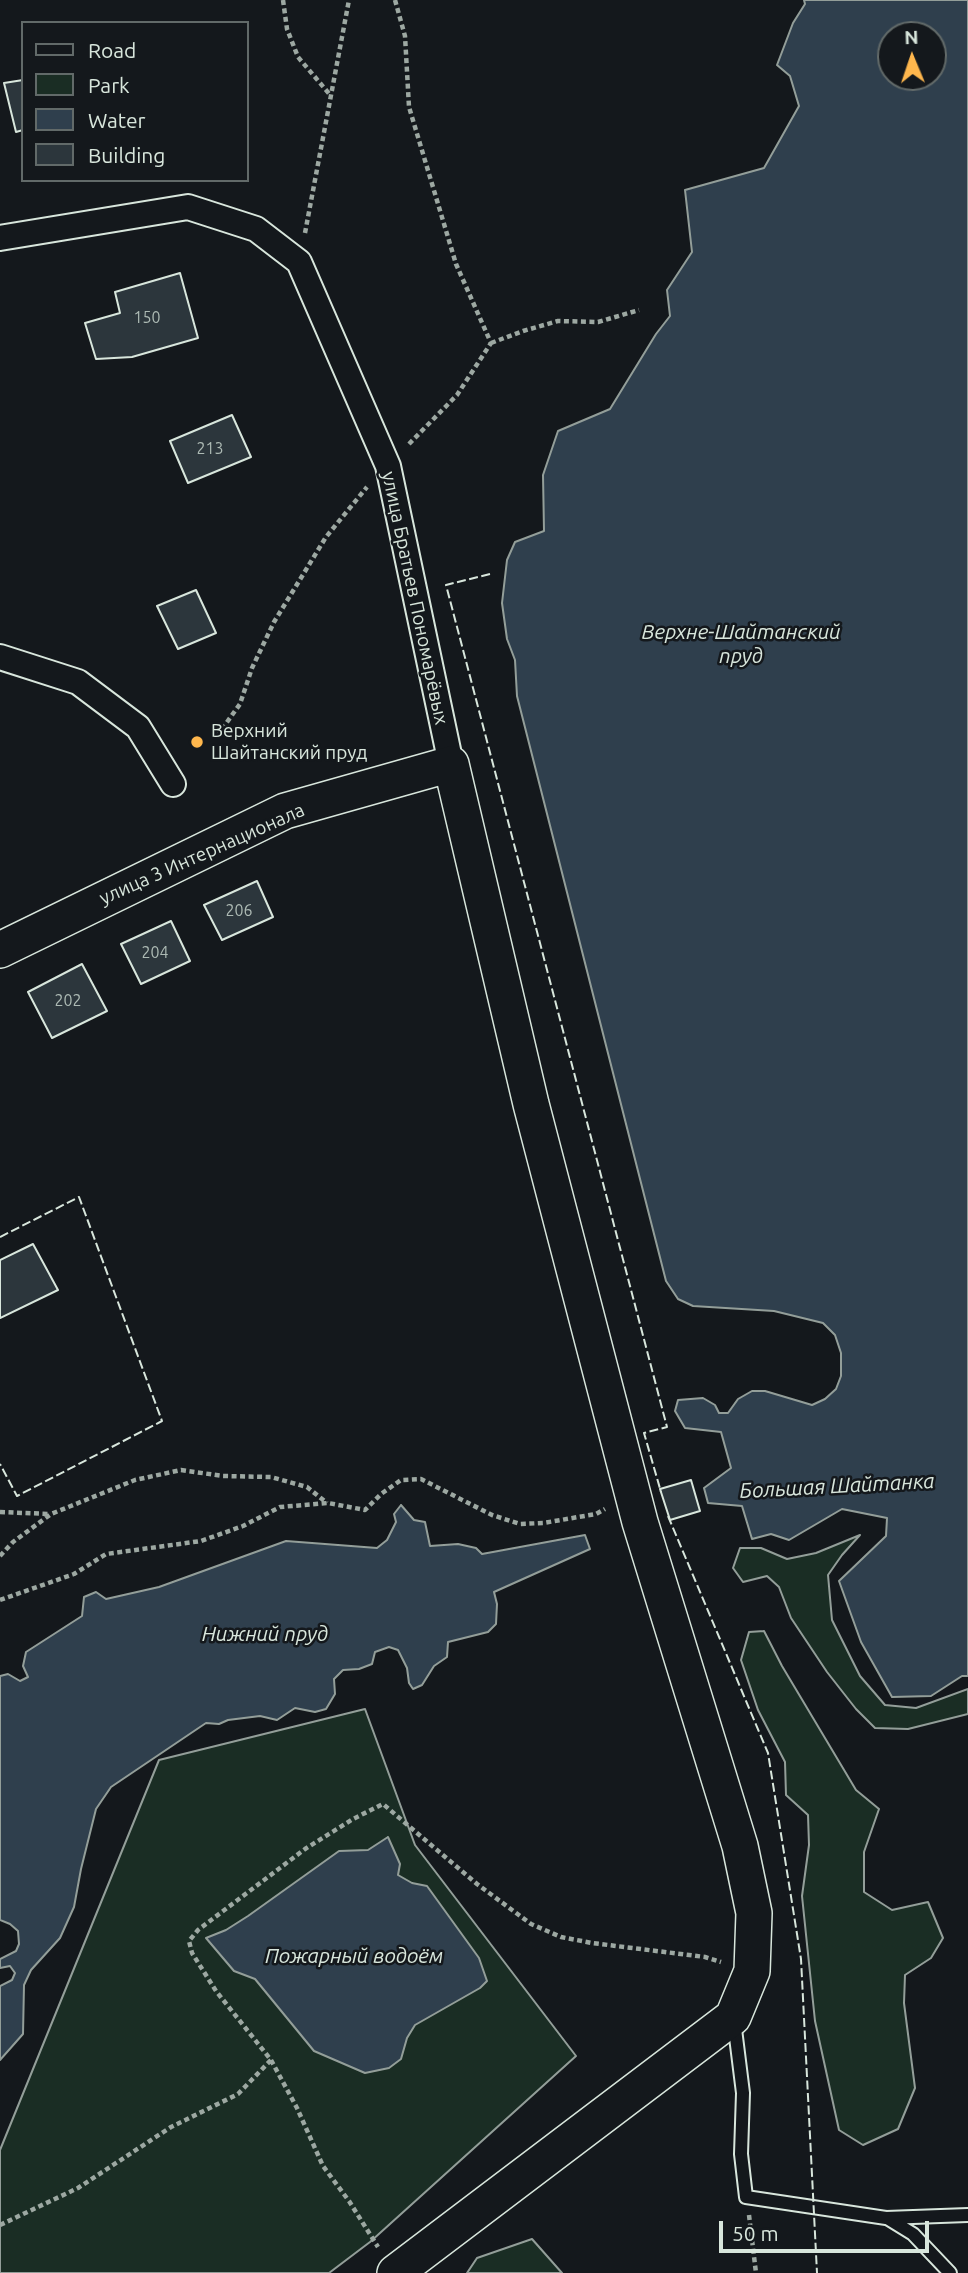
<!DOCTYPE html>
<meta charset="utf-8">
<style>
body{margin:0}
#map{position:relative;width:968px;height:2273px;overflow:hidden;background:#14181c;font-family:Ubuntu,sans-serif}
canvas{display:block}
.legend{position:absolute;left:21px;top:21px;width:228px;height:161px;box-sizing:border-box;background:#14181c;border:2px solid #626a69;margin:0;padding:9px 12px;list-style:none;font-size:21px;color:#d8e6dc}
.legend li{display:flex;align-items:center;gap:14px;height:35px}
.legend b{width:35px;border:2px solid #626a69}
.north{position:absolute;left:877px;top:21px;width:70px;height:70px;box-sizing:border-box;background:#14181c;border:2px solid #626a69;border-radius:50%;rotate:358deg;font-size:19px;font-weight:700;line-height:28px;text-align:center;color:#d8e6dc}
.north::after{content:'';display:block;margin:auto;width:24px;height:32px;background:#ffb74d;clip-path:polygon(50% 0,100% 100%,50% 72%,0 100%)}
.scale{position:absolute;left:719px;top:2221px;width:210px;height:32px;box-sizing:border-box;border:4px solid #d8e6dc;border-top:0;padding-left:9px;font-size:21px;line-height:24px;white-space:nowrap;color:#d8e6dc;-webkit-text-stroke:5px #14181c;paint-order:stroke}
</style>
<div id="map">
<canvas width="968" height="2273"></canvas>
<ul class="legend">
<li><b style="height:9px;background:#14181c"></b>Road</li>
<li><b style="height:19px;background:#1a2d24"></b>Park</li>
<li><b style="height:19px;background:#2f3f4d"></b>Water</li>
<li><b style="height:19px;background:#2c363c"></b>Building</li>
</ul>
<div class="north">N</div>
<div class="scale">50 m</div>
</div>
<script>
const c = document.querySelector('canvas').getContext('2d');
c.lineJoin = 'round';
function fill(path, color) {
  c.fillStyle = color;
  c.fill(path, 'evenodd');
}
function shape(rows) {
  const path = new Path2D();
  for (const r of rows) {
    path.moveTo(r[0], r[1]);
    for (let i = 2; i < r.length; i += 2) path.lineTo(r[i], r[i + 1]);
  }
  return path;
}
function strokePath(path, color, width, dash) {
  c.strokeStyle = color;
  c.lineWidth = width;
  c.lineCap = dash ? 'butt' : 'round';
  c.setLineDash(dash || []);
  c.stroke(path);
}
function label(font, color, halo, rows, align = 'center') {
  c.font = font + ' Ubuntu,sans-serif';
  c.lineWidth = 5;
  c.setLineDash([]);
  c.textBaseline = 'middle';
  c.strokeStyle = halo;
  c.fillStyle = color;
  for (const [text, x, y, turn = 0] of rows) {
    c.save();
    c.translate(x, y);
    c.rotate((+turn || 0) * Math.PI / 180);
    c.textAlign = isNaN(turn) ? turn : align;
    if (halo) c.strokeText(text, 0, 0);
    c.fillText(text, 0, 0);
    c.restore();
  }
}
const green = shape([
 [860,1535,842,1555,828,1575,832,1620,860,1676,885,1705,916,1708,968,1689,968,1714,908,1729,875,1728,856,1709,827,1672,791,1618,779,1587,767,1576,743,1582,733,1568,740,1548,761,1548,787,1559,816,1553,860,1535],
 [764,1631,782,1666,856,1790,879,1809,864,1852,864,1892,892,1910,928,1902,943,1938,931,1958,905,1975,904,2003,915,2088,898,2129,863,2145,839,2130,815,2021,802,1896,809,1845,808,1815,786,1795,785,1762,758,1710,741,1660,749,1632,764,1631],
 [365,1709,415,1845,576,2056,370,2242,329,2273,0,2273,0,2150,159,1760,365,1709],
 [532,2239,562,2273,467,2273,477,2258,532,2239]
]);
const water = shape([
 [804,0,968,0,968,1676,962,1676,931,1696,892,1697,861,1642,839,1581,886,1536,887,1518,842,1509,789,1540,771,1534,752,1539,742,1506,708,1503,704,1488,731,1468,721,1432,685,1428,675,1411,678,1400,703,1398,715,1405,719,1413,728,1413,738,1399,752,1391,765,1391,812,1405,825,1399,836,1389,841,1376,841,1353,835,1335,823,1323,774,1311,693,1306,678,1299,666,1281,517,696,515,660,507,639,502,603,507,560,515,542,544,531,543,475,558,431,610,409,656,334,670,316,667,290,692,252,685,190,764,168,799,106,790,76,777,65,793,23,805,4,804,0],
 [933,35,933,77,891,77,891,35,933,35],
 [401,1505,414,1520,425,1522,430,1546,458,1544,476,1548,482,1554,585,1535,590,1549,494,1592,497,1604,496,1624,488,1632,448,1642,447,1657,434,1666,422,1685,413,1689,409,1683,407,1668,398,1650,389,1647,375,1652,372,1664,359,1669,343,1670,334,1679,335,1694,326,1709,315,1712,295,1708,277,1720,260,1716,228,1720,219,1724,206,1723,111,1787,96,1809,81,1869,74,1907,60,1938,31,1970,24,1985,23,2034,0,2060,0,1986,12,1980,15,1973,10,1966,0,1968,0,1959,16,1951,19,1944,18,1931,10,1924,0,1920,0,1676,8,1674,20,1681,28,1677,23,1666,26,1652,82,1616,84,1597,96,1592,106,1599,159,1587,286,1541,377,1548,387,1540,396,1522,394,1514,401,1505],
 [388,1837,400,1864,398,1875,412,1883,427,1886,479,1958,487,1981,480,1988,415,2025,407,2038,401,2059,389,2068,365,2073,314,2051,255,1979,234,1971,206,1938,226,1930,248,1916,339,1851,368,1850,388,1837]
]);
const building = shape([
 [23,80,23,130,16,132,4,83,23,80],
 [180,273,198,338,132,357,96,359,85,323,120,313,115,292,180,273],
 [232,415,251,457,188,483,170,441,232,415],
 [196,590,216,633,178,649,157,606,196,590],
 [257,881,273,917,222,940,204,905,257,881],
 [171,921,190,961,141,984,121,944,171,921],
 [82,964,107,1011,52,1038,28,992,82,964],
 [33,1244,58,1290,0,1318,0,1260,33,1244],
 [691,1480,700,1511,670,1520,660,1489,691,1480]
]);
const path = shape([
 [283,0,287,29,298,57,331,96],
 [395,0,405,36,409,107,456,264,491,343,457,395,407,446],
 [305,233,349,0],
 [491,343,523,331,558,321,598,322,639,310],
 [217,736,240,704,252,668,274,622,326,537,367,487],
 [0,1512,50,1514],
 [0,1556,13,1542,51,1514,135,1480,181,1470,223,1476,271,1477,307,1487,327,1503],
 [0,1600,74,1574,106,1554,201,1541,243,1526,280,1507,328,1503,365,1510,381,1494,401,1480,421,1479,492,1515,520,1524,543,1523,596,1514,605,1509],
 [271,2060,297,2108,323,2166,349,2201,378,2247],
 [749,2215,756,2273],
 [0,2225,78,2188,171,2127,238,2094,271,2060,216,1991,192,1953,189,1941,198,1930,305,1849,353,1819,383,1804,477,1884,531,1924,561,1937,592,1943,705,1957,721,1962]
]);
const lane = shape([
 [734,2021,743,2093,741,2154,746,2197,886,2218,968,2215],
 [887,2218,913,2234,950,2273]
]);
const street = shape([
 [0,238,188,207,256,229,299,262,388,466,451,764],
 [0,657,78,682,138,727,173,784]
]);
const secondary = shape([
 [0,950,285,811,451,764,531,1104,640,1522,740,1846,754,1913,752,1971,733,2017,395,2273]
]);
const fence = shape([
 [490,574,446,585,667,1427,644,1433,661,1492],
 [0,1237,79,1197,162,1421,17,1496,0,1464],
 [668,1516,768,1753,801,1959,817,2273]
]);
const markers = [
 [197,742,7,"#ffb74d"]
];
const numberNames = [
 ["150",147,318],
 ["213",210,449],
 ["206",239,911],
 ["204",155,953],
 ["202",68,1001]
];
const streetNames = [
 ["улица Братьев Пономарёвых",415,598,78],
 ["улица 3 Интернационала",202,854,-24]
];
const poiNames = [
 ["Верхний",211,731],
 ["Шайтанский пруд",211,753]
];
const waterNames = [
 ["Верхне-Шайтанский",741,632],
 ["пруд",741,656],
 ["Большая Шайтанка",837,1486,-3],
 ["Нижний пруд",265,1634],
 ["Пожарный водоём",354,1956]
];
fill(green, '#1a2d24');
strokePath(green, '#939e99', 2);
fill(water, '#2f3f4d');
strokePath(water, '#939e99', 2);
fill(building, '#2c363c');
strokePath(building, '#d8e6dc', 2);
strokePath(lane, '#d8e6dc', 16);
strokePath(street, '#d8e6dc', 28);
strokePath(secondary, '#d8e6dc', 38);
strokePath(path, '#9da8a2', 4.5, [5, 3.5]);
strokePath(lane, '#14181c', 12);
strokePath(street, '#14181c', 24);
strokePath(secondary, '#14181c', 35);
strokePath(fence, '#d8e6dc', 2, [9, 3.5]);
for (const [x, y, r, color] of markers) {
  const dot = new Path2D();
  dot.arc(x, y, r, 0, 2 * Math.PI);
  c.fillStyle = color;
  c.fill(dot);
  strokePath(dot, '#14181c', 2.5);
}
label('16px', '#adbab4', null, numberNames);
label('19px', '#d8e6dc', '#14181c', streetNames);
label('19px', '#d8e6dc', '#14181c', poiNames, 'left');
label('italic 21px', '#d8e6dc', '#14181c', waterNames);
</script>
